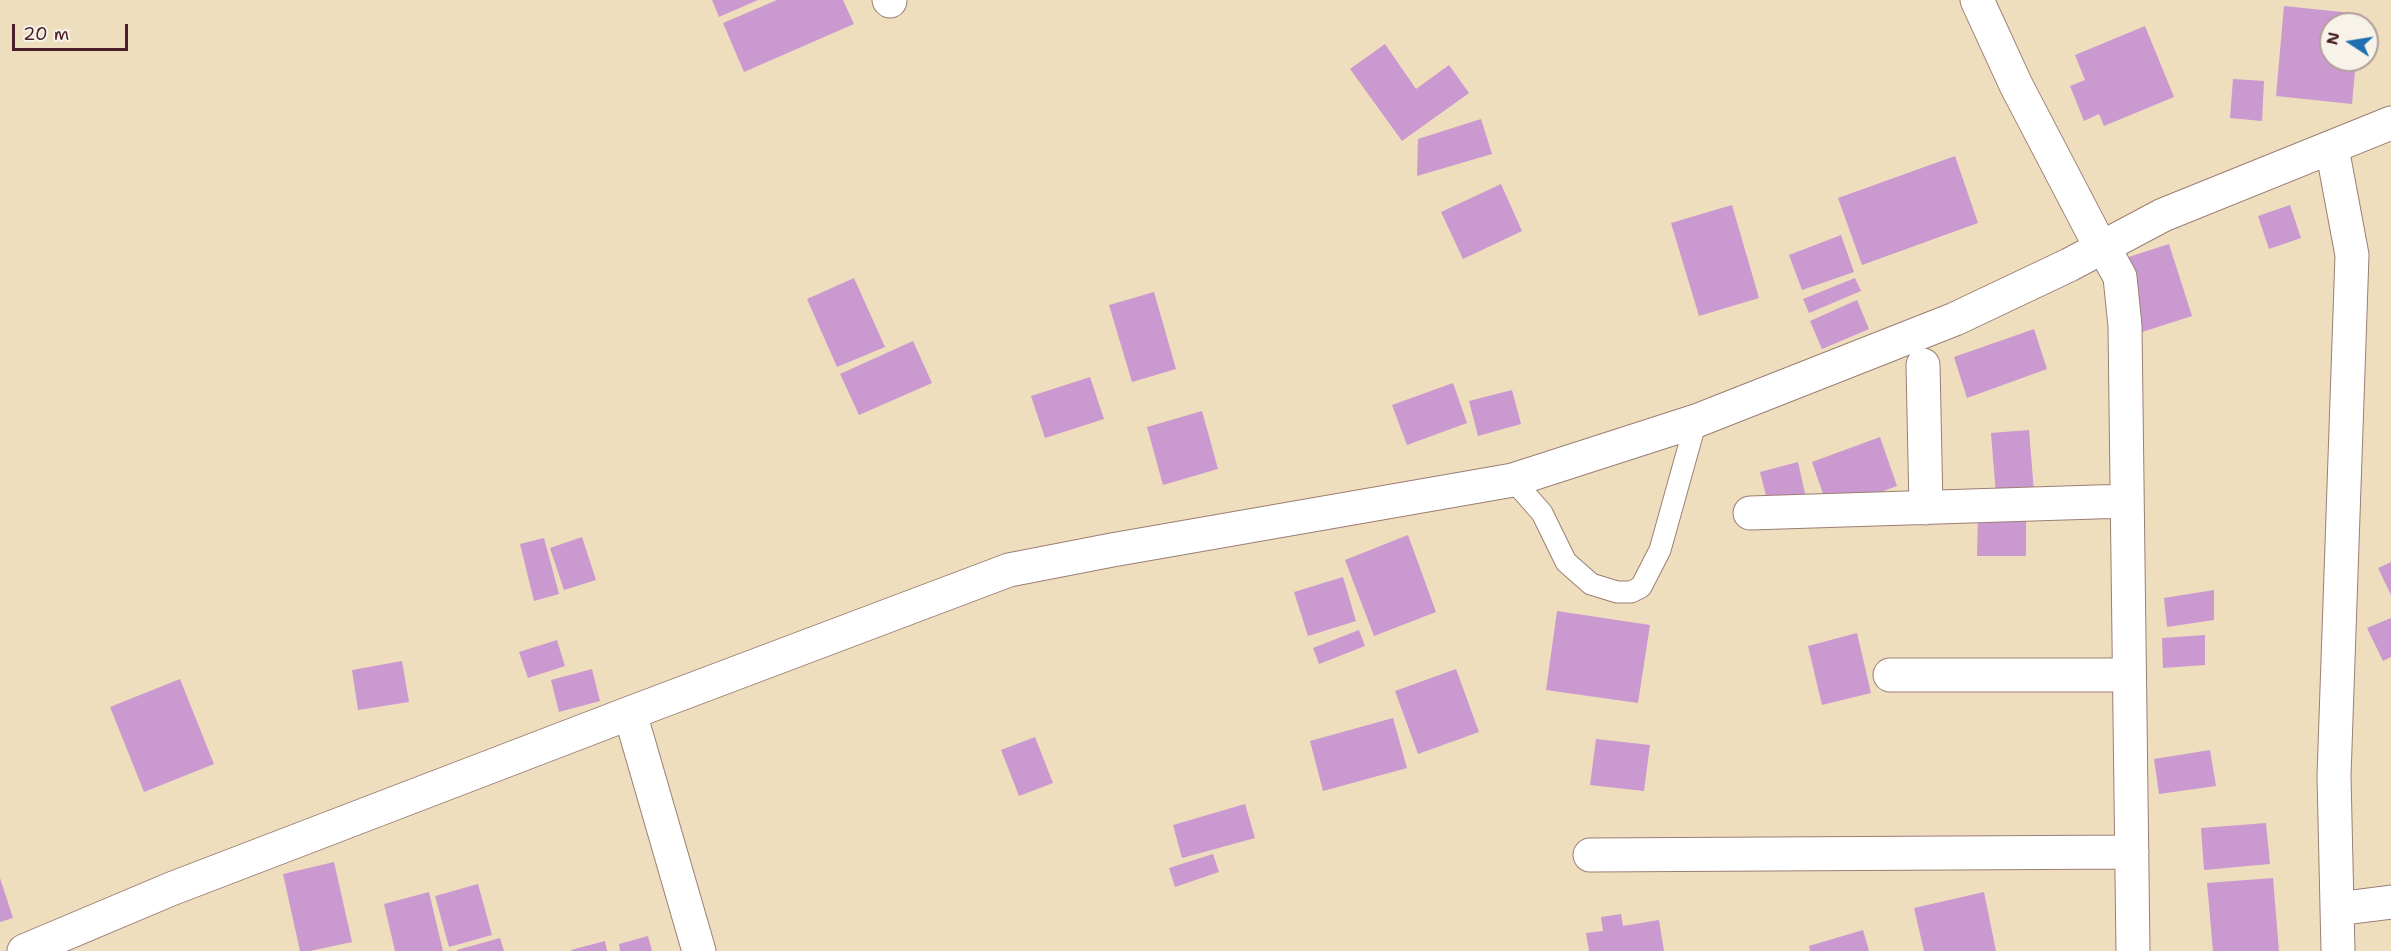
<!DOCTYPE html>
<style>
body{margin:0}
#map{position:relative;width:2391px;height:951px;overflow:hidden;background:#eedebd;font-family:"Shantell Sans",sans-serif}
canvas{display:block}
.north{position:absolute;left:2319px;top:12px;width:60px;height:60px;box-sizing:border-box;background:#f7f3e8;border:2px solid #b29e9c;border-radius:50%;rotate:282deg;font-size:16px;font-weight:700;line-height:24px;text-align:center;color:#4a1f2b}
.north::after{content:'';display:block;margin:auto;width:21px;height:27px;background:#1f6fb2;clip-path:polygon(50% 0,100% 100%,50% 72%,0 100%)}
.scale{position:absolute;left:12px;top:24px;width:116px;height:27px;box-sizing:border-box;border:3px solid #4a1f2b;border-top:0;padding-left:8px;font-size:18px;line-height:21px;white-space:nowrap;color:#4a1f2b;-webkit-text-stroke:4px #f7f3e8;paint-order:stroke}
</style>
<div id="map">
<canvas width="2391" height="951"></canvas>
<div class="north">N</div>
<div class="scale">20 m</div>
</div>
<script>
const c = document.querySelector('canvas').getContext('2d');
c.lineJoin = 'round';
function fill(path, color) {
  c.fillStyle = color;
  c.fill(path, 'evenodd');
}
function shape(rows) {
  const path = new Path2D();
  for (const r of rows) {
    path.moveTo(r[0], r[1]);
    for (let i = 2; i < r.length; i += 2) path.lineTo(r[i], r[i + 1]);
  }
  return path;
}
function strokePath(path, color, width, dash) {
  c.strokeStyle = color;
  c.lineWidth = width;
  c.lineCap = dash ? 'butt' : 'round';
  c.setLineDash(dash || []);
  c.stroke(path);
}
const building = shape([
 [712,0,758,0,719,17],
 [777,0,843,0,854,24,744,72,723,23],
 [2284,6,2361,14,2360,24,2331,24,2331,60,2356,60,2352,104,2276,96],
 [2145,26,2174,97,2104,126,2099,114,2084,121,2070,86,2085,80,2075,55],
 [1385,44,1416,89,1449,65,1469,93,1402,141,1350,69],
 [2233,79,2264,81,2262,121,2230,118],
 [1481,119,1492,154,1417,176,1418,139],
 [1955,156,1978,223,1862,265,1838,198],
 [1501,184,1522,231,1463,259,1441,212],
 [1732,205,1759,298,1699,316,1671,223],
 [2290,205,2301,238,2269,249,2258,216],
 [1841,235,1854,272,1802,290,1789,255],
 [2169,244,2192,316,2139,333,2116,261],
 [854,278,885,347,837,367,807,299],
 [1855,278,1861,291,1809,313,1803,299],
 [1154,292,1176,369,1132,382,1109,305],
 [1857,300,1869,329,1822,349,1810,321],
 [2034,329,2047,369,1967,398,1954,357],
 [913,341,932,383,859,415,840,374],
 [1090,377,1104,419,1045,438,1031,396],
 [1453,383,1467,423,1407,445,1392,405],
 [1512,390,1521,424,1478,436,1469,401],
 [1202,411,1218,469,1163,485,1147,427],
 [2029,430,2034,492,1996,496,1991,433],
 [1880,437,1897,486,1829,511,1812,462],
 [1798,462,1806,498,1769,507,1760,472],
 [1978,513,2026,514,2026,556,1977,556],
 [1408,535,1436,612,1374,636,1345,560],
 [582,537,596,580,564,590,550,548],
 [544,538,559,594,534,601,520,544],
 [2391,562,2391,595,2378,568],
 [1343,577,1356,621,1308,636,1294,592],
 [2214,590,2214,620,2167,627,2164,598],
 [1557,611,1650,625,1638,703,1546,690],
 [2391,618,2391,657,2383,661,2367,628],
 [1359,630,1365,646,1319,664,1313,648],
 [1857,633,1871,693,1822,705,1808,646],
 [2205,635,2205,665,2163,668,2162,638],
 [557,640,565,666,528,678,519,652],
 [402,661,409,702,358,710,352,670],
 [592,669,600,701,559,712,551,680],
 [1456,669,1479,732,1418,754,1395,691],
 [180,679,214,764,144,792,110,707],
 [1393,718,1407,768,1323,791,1310,741],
 [1035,737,1053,783,1019,796,1001,750],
 [1596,739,1650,745,1644,791,1590,785],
 [2210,750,2216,786,2159,794,2154,759],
 [1245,804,1255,838,1182,858,1173,825],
 [2266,823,2270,864,2204,870,2201,828],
 [1213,854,1219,872,1175,887,1169,868],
 [334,862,352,942,310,951,300,951,283,874],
 [0,878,13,918,0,922],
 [2273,878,2279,951,2213,951,2207,883],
 [478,884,492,935,449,947,435,896],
 [429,892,443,951,395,951,384,904],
 [1984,892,1996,951,1924,951,1914,908],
 [1621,914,1623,926,1659,920,1664,951,1589,951,1586,933,1603,931,1601,917],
 [1863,930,1869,951,1810,951,1809,946],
 [648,936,652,951,620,951,619,944],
 [500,938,504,951,457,951,457,950],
 [605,941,607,951,572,951,571,950]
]);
const service = shape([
 [1513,480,1542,513,1566,562,1591,584,1617,592,1631,592,1641,587,1660,550,1696,421]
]);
const minor = shape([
 [889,0,890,1],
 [1977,0,2016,85,2100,246,2109,257,2120,277,2125,326,2133,951],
 [2332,148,2352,255,2334,776,2338,951],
 [1923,365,1926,508],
 [1750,513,2127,501],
 [1890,675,2129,675],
 [630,713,699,951],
 [1590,855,2132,852],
 [2337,909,2391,902],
 [24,951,171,889,630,713,1009,570,1112,550,1513,480,1696,421,1955,319,2069,265,2163,215,2391,123]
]);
fill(building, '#ca99d0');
strokePath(service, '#9c7e74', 23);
strokePath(minor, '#9c7e74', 35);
strokePath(service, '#fff', 21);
strokePath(minor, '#fff', 33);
</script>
